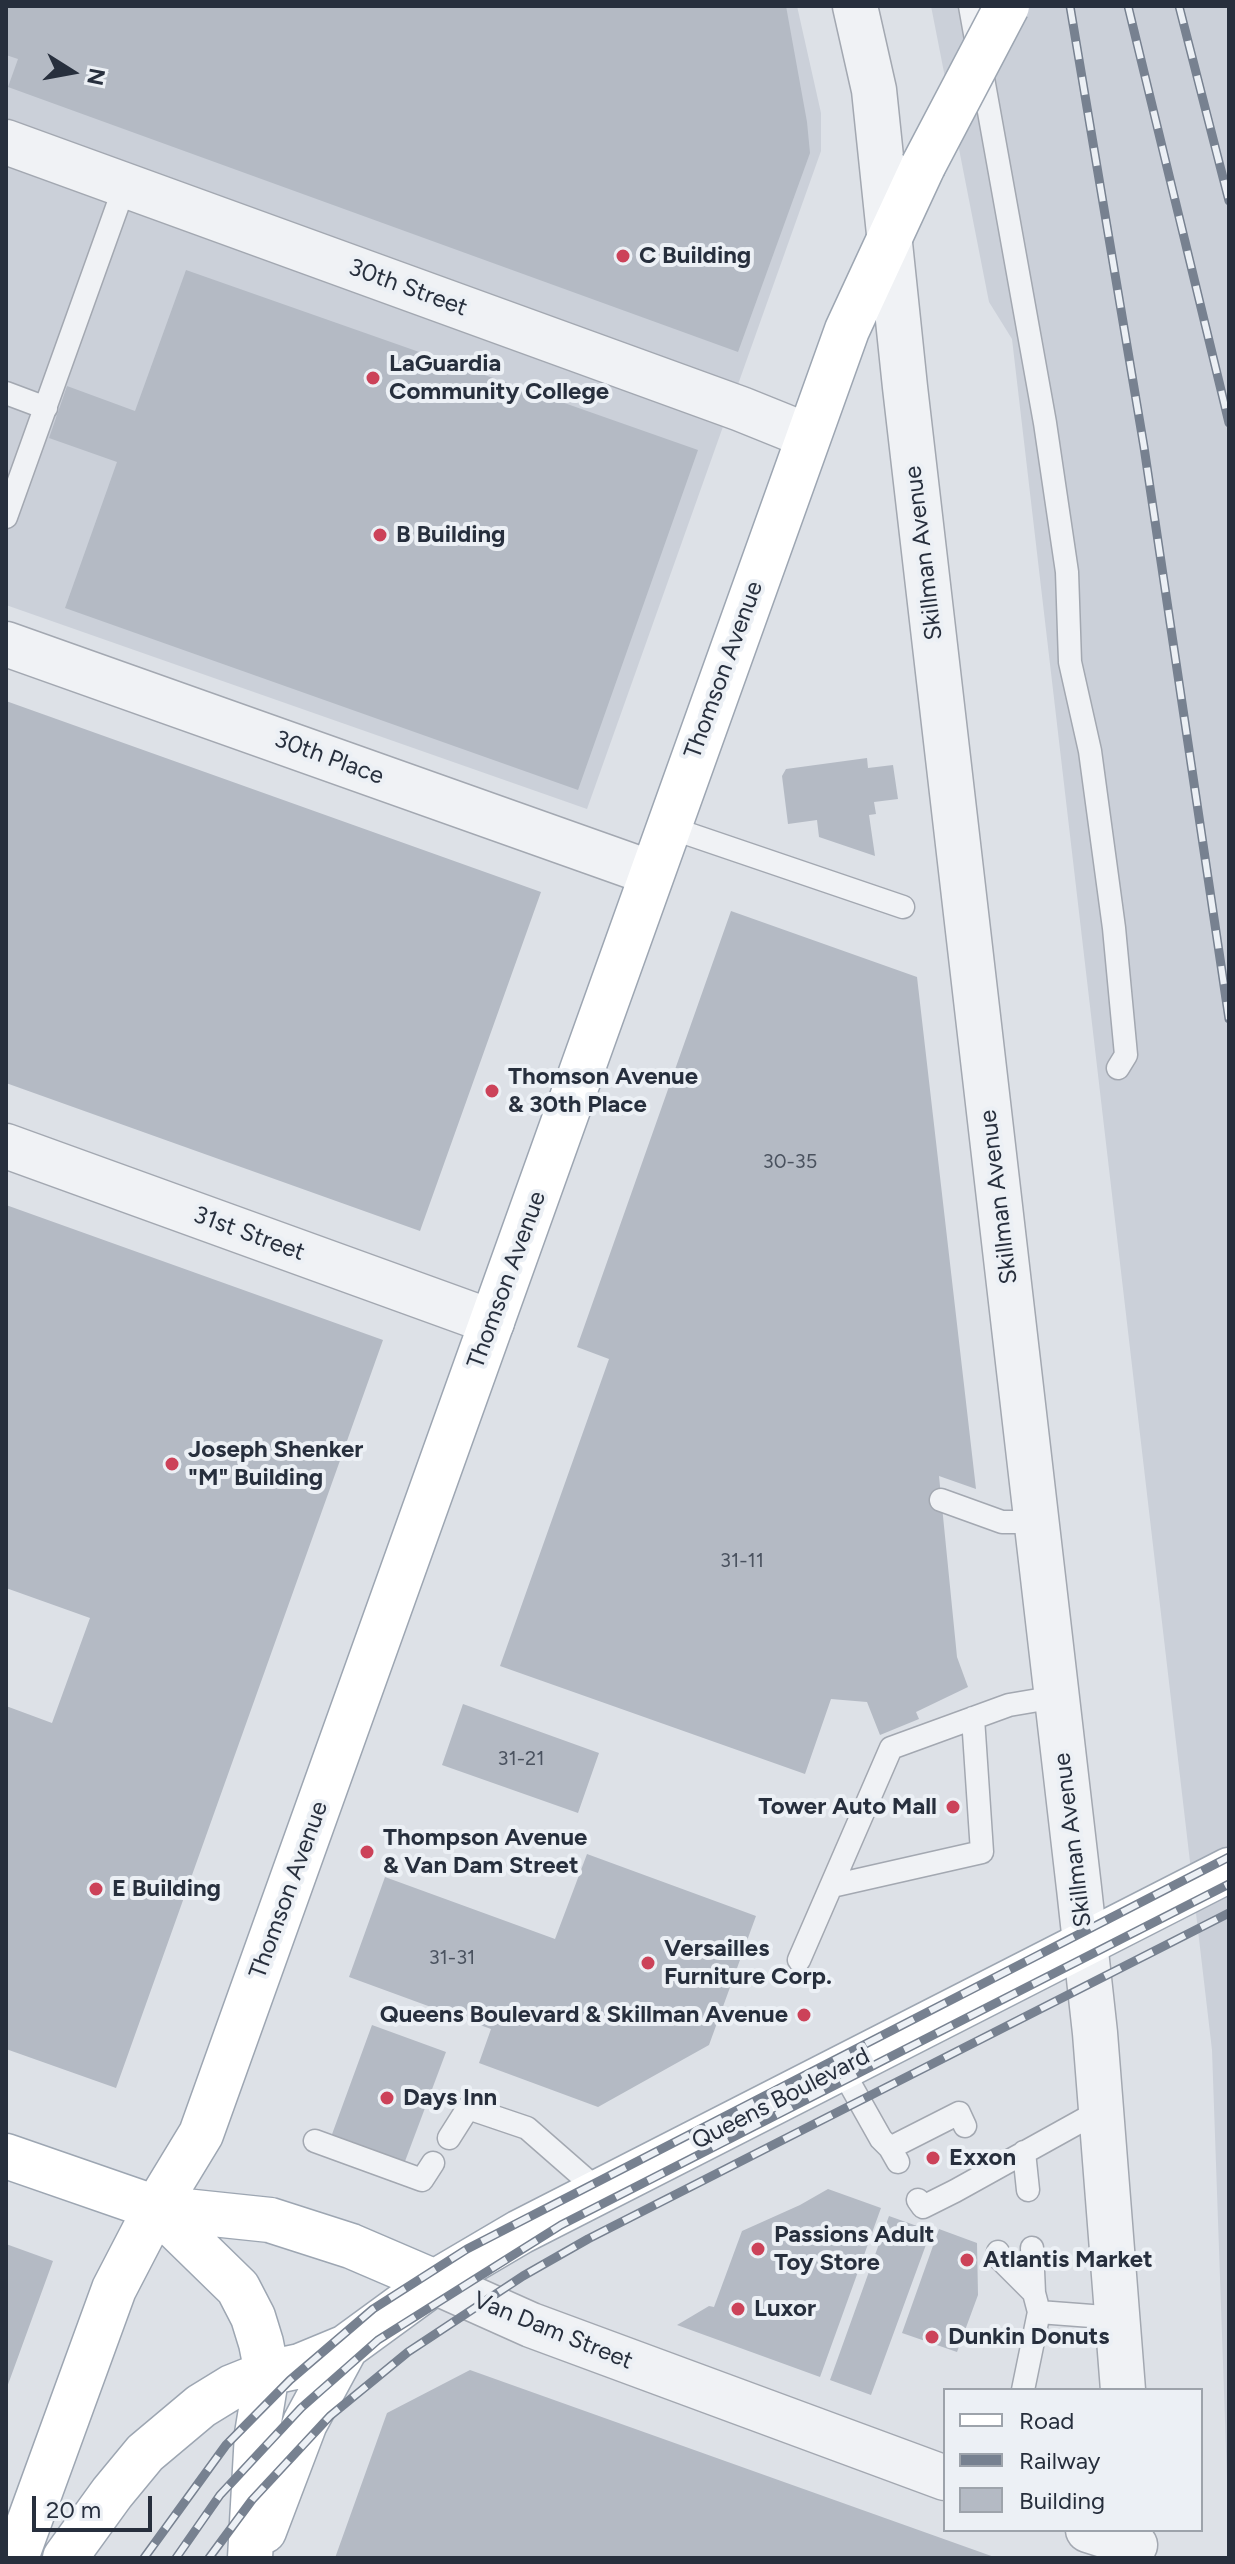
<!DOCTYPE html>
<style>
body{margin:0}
#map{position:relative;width:1235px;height:2564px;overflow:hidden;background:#dde1e7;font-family:Figtree,sans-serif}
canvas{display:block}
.frame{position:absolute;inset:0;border:8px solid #272f3d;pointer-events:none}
.legend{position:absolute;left:943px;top:2388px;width:260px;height:144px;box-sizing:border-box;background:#ecf0f5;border:2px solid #9da3ab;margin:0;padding:10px 14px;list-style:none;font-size:24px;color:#272f3d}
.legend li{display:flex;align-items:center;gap:16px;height:40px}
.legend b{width:40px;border:2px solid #9da3ab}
.north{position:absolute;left:32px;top:32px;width:80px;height:80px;-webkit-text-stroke:6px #ecf0f5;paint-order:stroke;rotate:101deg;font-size:22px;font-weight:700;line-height:32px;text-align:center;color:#272f3d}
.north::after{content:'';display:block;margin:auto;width:28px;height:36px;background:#272f3d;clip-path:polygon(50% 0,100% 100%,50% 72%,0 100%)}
.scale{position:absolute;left:32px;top:2496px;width:120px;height:36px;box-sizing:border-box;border:4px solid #272f3d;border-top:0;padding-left:10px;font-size:24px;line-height:28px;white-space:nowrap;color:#272f3d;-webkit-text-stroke:6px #ecf0f5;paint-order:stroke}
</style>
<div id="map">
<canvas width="1235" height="2564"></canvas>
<div class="frame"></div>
<ul class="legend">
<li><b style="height:10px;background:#fff"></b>Road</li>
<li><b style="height:10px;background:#778190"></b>Railway</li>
<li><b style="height:22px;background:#b4bac4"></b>Building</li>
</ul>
<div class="north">N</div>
<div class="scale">20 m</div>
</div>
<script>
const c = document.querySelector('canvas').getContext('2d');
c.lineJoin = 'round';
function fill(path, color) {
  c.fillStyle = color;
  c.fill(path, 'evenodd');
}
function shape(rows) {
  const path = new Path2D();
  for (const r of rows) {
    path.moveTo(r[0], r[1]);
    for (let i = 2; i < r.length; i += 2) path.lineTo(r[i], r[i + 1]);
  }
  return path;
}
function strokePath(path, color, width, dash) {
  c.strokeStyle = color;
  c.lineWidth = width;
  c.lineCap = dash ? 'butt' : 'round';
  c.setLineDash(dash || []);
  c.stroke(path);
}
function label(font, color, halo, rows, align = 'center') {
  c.font = font + ' Figtree,sans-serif';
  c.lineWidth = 8;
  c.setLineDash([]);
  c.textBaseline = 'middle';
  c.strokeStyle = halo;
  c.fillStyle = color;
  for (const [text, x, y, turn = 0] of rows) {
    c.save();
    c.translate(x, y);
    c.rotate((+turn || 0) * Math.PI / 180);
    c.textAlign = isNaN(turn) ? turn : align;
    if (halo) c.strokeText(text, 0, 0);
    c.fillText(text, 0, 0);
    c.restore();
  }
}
const built = shape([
 [6,6,797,6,821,113,821,151,587,809,6,605],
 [931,6,1229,6,1229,2534,1212,2050,1012,339,989,302]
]);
const building = shape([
 [6,6,786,6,807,122,810,153,738,352,8,87,18,59,6,55],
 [186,270,698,450,578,790,65,608,117,462,49,438,67,386,135,411],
 [6,701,541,892,420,1231,6,1083],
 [867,758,868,768,893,765,898,799,874,802,876,814,869,815,875,856,819,837,817,820,788,824,782,776,786,769],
 [731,911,917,977,976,1489,939,1476,957,1657,968,1687,916,1712,919,1719,880,1735,867,1702,831,1699,805,1774,500,1666,609,1359,577,1347],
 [6,1205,383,1340,116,2088,6,2049,6,1706,52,1723,90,1618,6,1588],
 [463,1704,599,1753,578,1813,442,1765],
 [587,1854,756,1916,709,2045,598,2107,479,2063,491,2029,349,1977,385,1877,555,1939],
 [372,2025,446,2052,404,2164,331,2137],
 [828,2189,881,2208,820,2377,677,2325,709,2306,714,2307,742,2231,800,2205],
 [889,2216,931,2231,871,2395,830,2380],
 [939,2229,977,2243,978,2295,957,2352,902,2333],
 [6,2244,53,2261,6,2390],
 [470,2370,997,2558,335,2558,387,2413]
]);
const service = shape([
 [970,6,1045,423,1067,572,1070,662,1090,751,1114,928,1126,1055,1118,1068],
 [6,393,46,408],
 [6,517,125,185],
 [668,827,903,907],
 [941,1500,1002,1522,1035,1522],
 [832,1886,982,1852,973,1718],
 [799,1960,891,1748,1009,1705,1056,1697],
 [841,2068,881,2139,890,2148,898,2162],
 [449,2138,468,2108,527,2128,599,2191],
 [315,2141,422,2180,433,2163],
 [890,2148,959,2113,965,2126],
 [1024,2152,1028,2190],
 [918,2200,923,2207,955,2191,1101,2110],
 [1032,2248,1034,2293,1039,2312,1118,2318],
 [998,2252,998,2257,1034,2293],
 [1023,2390,1039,2312]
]);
const minor = shape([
 [855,6,874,90,905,387,1079,1888,1095,2033,1123,2390],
 [6,142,741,409,808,436],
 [6,644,651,873],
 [6,1146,492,1322],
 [435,2282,531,2325,945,2478],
 [1088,2530,1135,2545]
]);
const primary = shape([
 [6,2156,156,2208,270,2220,351,2246,435,2282],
 [156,2208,238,2288,253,2317,261,2343,267,2373,257,2434,250,2558],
 [264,2531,305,2423,346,2347],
 [16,2558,114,2289,156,2208,201,2134,847,330,923,166],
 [65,2558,112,2493,145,2453,201,2406,232,2387,267,2373,300,2366,346,2347,435,2282,520,2232,1229,1870]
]);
const rail = shape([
 [1070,6,1144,447,1229,1019],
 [1128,6,1229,423],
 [1179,6,1229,201],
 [144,2558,226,2445,290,2380,373,2309,467,2249,1229,1857],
 [176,2558,220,2495,301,2408,378,2340,561,2225,1229,1884],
 [209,2558,252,2500,330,2416,408,2352,523,2276,588,2239,1229,1913]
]);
const primaryBridge = shape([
 [923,166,1007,6]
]);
const markers = [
 [623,256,8,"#cc4259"],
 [373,378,8,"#cc4259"],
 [380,535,8,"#cc4259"],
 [492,1091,8,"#cc4259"],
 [172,1464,8,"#cc4259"],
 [953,1807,8,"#cc4259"],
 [367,1852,8,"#cc4259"],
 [96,1889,8,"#cc4259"],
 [648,1963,8,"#cc4259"],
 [804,2015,8,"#cc4259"],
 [387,2098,8,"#cc4259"],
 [933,2158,8,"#cc4259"],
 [758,2249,8,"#cc4259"],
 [967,2260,8,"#cc4259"],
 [738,2309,8,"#cc4259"],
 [932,2337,8,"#cc4259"]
];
const numberNames = [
 ["30-35",790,1162],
 ["31-11",742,1561],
 ["31-21",521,1759],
 ["31-31",452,1958]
];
const poiNames = [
 ["C Building",639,256],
 ["LaGuardia",389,364],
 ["Community College",389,392],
 ["B Building",396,535],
 ["Thomson Avenue",508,1077],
 ["& 30th Place",508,1105],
 ["Joseph Shenker",188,1450],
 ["\"M\" Building",188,1478],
 ["Tower Auto Mall",937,1807,"right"],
 ["Thompson Avenue",383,1838],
 ["& Van Dam Street",383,1866],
 ["E Building",112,1889],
 ["Versailles",664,1949],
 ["Furniture Corp.",664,1977],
 ["Queens Boulevard & Skillman Avenue",788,2015,"right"],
 ["Days Inn",403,2098],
 ["Exxon",949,2158],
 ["Passions Adult",774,2235],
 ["Toy Store",774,2263],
 ["Atlantis Market",983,2260],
 ["Luxor",754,2309],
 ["Dunkin Donuts",948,2337]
];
const streetNames = [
 ["30th Street",408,288,20],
 ["Skillman Avenue",924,553,-97],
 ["Thomson Avenue",724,670,-70],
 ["30th Place",329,758,20],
 ["Skillman Avenue",999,1197,-97],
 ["31st Street",249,1234,20],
 ["Thomson Avenue",507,1280,-70],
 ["Skillman Avenue",1073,1840,-97],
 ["Thomson Avenue",289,1890,-70],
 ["Queens Boulevard",781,2099,-27],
 ["Van Dam Street",553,2331,22]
];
fill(built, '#cbd0d9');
fill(building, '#b4bac4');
strokePath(service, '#a3a8b1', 25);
strokePath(minor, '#a3a8b1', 47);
strokePath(primary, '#9da6b2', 47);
strokePath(service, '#f0f2f5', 22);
strokePath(minor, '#f0f2f5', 44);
strokePath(primary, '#fff', 44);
strokePath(rail, '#778190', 9);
strokePath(rail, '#ecf0f5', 6, [18]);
strokePath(primaryBridge, '#9da6b2', 47, []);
strokePath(primaryBridge, '#fff', 44);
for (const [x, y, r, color] of markers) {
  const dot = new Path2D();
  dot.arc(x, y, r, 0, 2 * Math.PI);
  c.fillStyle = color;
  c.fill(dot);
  strokePath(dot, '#ecf0f5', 3);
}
label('20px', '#4a525f', null, numberNames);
label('bold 24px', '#272f3d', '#ecf0f5', poiNames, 'left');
label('24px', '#272f3d', '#ecf0f5', streetNames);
</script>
